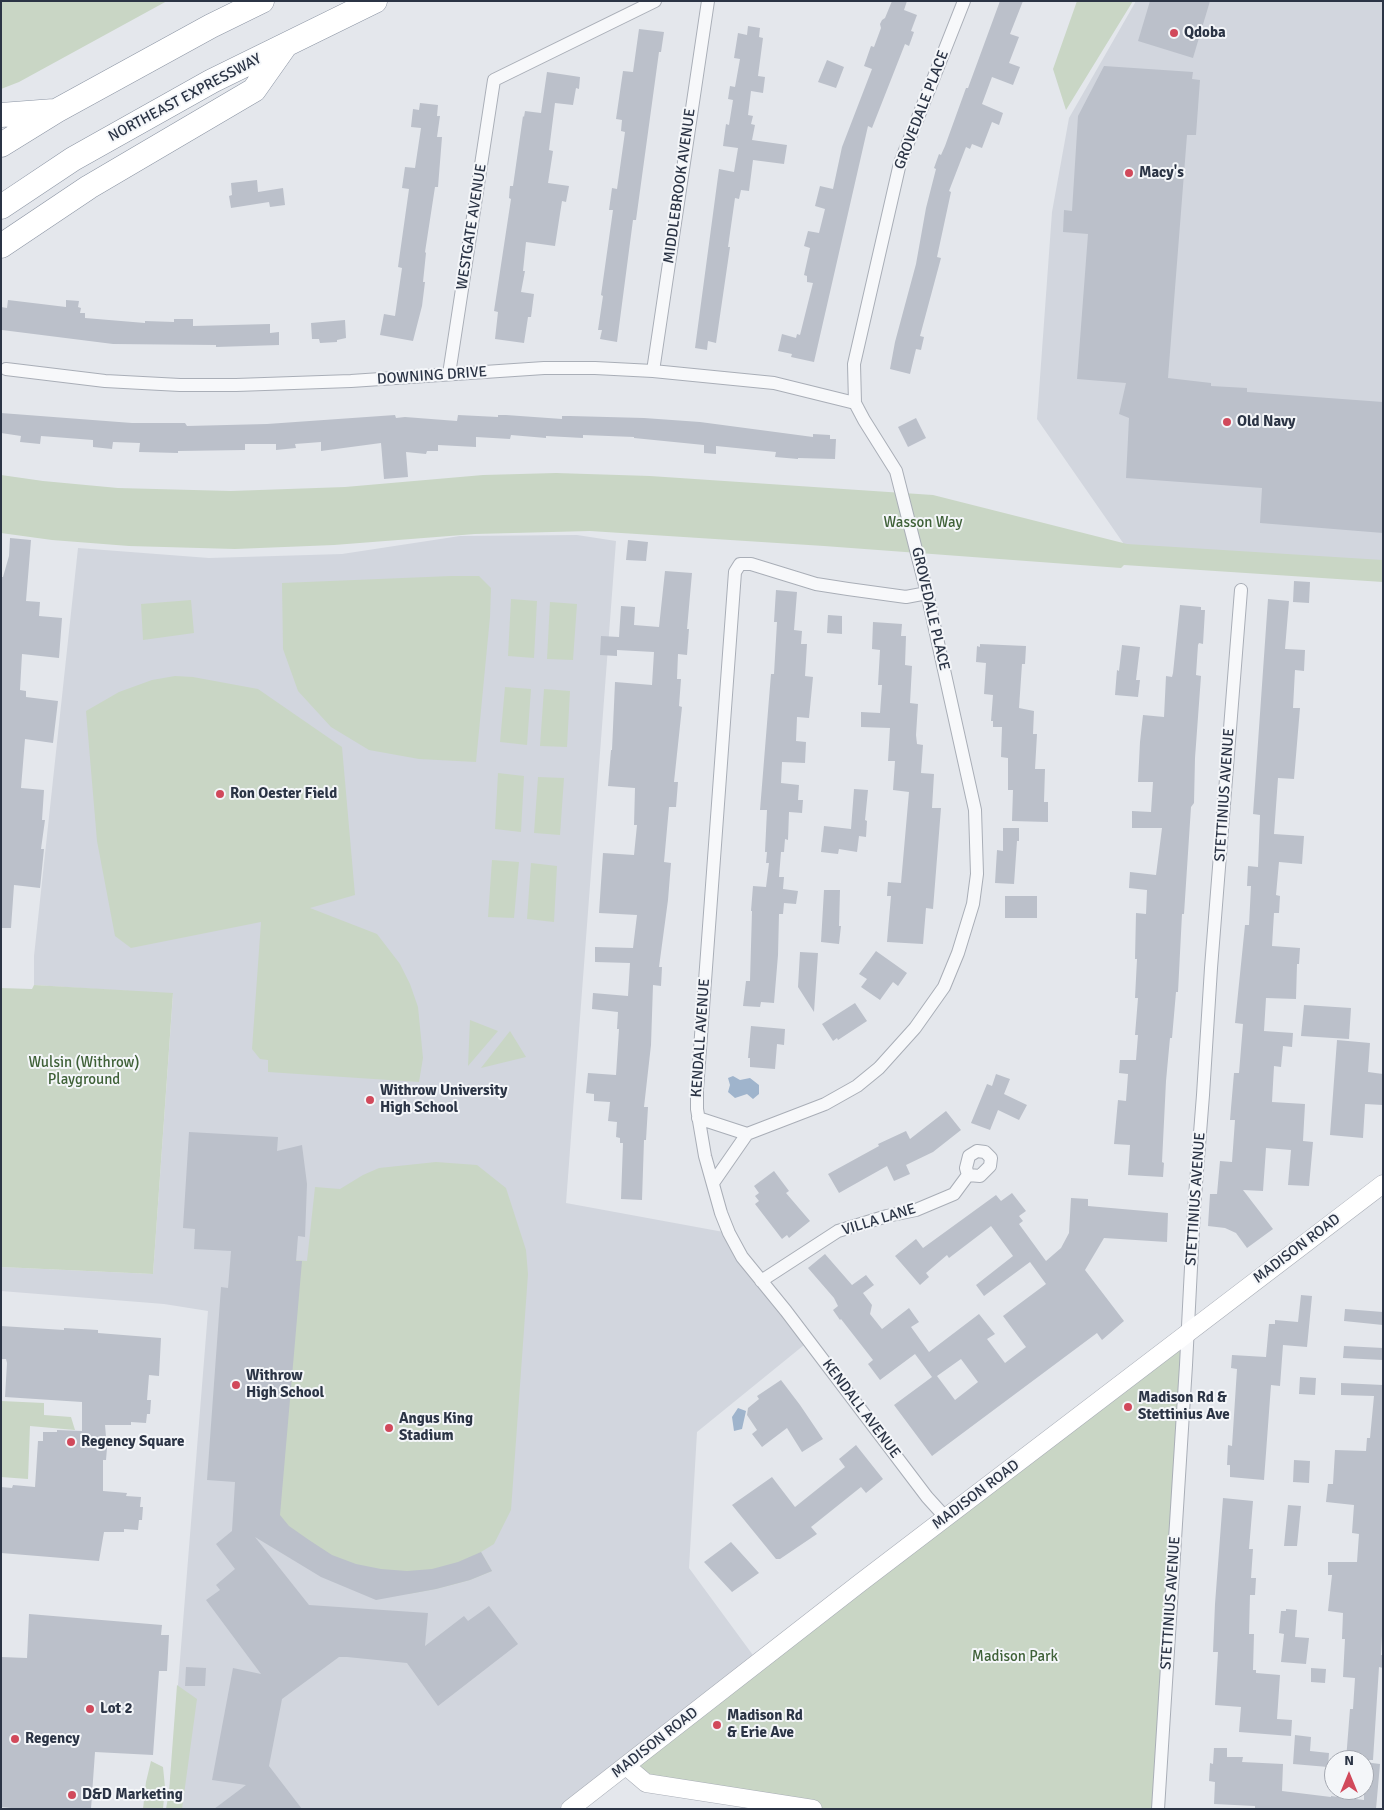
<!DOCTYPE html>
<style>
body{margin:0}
#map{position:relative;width:1384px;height:1810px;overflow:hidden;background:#e4e7ec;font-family:Signika,sans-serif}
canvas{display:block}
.frame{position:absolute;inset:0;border:2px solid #2b3445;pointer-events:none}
.north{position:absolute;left:1324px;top:1750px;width:50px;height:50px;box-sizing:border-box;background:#f4f6f9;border:1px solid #a4a8b1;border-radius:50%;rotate:0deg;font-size:14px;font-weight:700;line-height:20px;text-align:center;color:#2b3445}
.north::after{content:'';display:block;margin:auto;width:18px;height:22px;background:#d1495b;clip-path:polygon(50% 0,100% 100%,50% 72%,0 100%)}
</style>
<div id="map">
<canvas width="1384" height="1810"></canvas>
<div class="frame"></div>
<div class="north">N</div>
</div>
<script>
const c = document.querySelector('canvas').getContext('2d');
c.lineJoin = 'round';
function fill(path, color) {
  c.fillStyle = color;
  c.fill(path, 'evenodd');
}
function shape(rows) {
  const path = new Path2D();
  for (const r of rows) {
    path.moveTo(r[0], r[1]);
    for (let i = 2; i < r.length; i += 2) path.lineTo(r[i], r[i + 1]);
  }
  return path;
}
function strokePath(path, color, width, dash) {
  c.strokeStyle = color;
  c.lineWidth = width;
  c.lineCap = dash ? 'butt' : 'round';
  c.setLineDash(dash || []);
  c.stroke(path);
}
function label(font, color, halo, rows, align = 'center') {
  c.font = font + ' Signika,sans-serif';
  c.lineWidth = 4;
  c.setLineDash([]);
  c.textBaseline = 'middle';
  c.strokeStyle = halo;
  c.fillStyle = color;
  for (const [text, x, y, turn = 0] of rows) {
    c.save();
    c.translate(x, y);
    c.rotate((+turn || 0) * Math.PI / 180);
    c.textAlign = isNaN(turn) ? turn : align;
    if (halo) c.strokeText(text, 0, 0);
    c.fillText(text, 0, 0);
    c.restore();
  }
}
const built = shape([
 [1136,1,1383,1,1383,566,1128,550,1037,419,1052,212,1069,118],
 [577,535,616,541,566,1203,729,1233,809,1341,697,1432,689,1568,758,1662,570,1809,168,1809,208,1311,164,1304,1,1291,1,1267,153,1274,173,994,34,985,34,956,78,548,209,558,342,554,460,536]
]);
const green = shape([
 [1,1,167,1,19,82,1,89],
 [1077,1,1133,1,1066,110,1053,69],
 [556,473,650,476,933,495,1127,544,1383,560,1383,582,1124,565,1121,568,824,546,590,531,475,534,334,545,235,549,129,546,52,540,1,533,1,475,43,481,118,488,231,491,345,487,483,475],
 [451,576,479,576,491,588,490,617,476,762,419,759,369,750,331,727,298,691,283,649,282,583],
 [511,599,537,601,534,658,508,656],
 [191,600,194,633,143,640,141,604],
 [550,602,577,604,573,660,547,659],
 [175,676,193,677,258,689,342,747,355,895,310,908,377,934,400,964,410,984,418,1007,423,1058,419,1082,268,1072,268,1060,260,1059,252,1049,261,922,131,948,115,936,97,841,86,711,119,692,152,680],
 [505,687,531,689,527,745,500,742],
 [544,689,570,691,567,747,540,746],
 [498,773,524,776,521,832,495,829],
 [538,777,564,778,560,835,534,833],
 [492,860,519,862,514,918,488,917],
 [531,863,557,866,554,922,527,919],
 [34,985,173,993,153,1274,1,1267,1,988,32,989],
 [470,1020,498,1031,468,1066],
 [510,1031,526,1057,481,1068],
 [436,1162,477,1165,506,1188,526,1250,528,1274,511,1510,494,1544,481,1552,492,1571,470,1580,436,1589,408,1594,378,1594,273,1543,275,1259,307,1261,315,1187,340,1189,363,1175,379,1168],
 [1187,1333,1158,1809,813,1809,666,1787,626,1766],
 [1,1401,44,1403,44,1415,71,1417,75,1430,30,1426,28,1479,1,1477],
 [177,1685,197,1699,182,1809,166,1809,169,1792],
 [151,1761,163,1767,165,1787,163,1809,143,1809,146,1782]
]);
const water = shape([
 [733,1076,740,1080,750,1078,759,1085,759,1094,753,1099,747,1094,735,1098,728,1092,730,1085,728,1078],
 [738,1408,746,1411,742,1429,734,1431,732,1417]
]);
const building = shape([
 [892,1,907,1,904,10,917,15,911,31,914,32,909,46,905,44,872,128,868,126,814,362,791,357,792,354,778,351,782,334,796,338,797,334,800,335,813,283,807,282,807,276,804,275,810,248,804,246,808,231,819,233,825,209,815,206,820,186,833,189,842,147,872,69,864,66,871,46,874,47,881,28,880,24,882,20,885,18],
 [1000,1,1023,1,1010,34,1019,37,1009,63,1020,67,1013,85,992,77,982,104,1003,113,999,125,992,122,982,148,972,144,970,149,966,147,949,191,951,192,937,257,941,258,920,336,924,337,921,350,916,349,910,374,890,369,895,342,916,264,926,208,936,169,934,168,939,154,941,155,945,146,966,88,968,88],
 [1150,1,1210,1,1193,58,1138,41],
 [748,26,760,28,759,37,763,38,758,76,765,77,763,93,751,91,748,115,753,116,751,124,755,125,752,140,787,145,784,164,753,160,749,191,741,190,739,199,735,198,728,247,730,247,716,343,708,341,707,350,695,348,719,169,734,172,738,148,723,146,726,124,729,125,733,100,728,99,730,86,735,87,740,59,734,58,738,33,747,35],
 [639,29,664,32,661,52,659,52,636,220,633,220,617,342,600,339,602,330,598,330,603,296,601,295,613,210,609,210,612,188,617,189,625,132,621,131,622,120,616,119,623,71,633,72],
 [827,60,844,67,836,88,818,82],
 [1104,66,1193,72,1192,79,1200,80,1196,135,1187,135,1168,378,1211,383,1211,386,1247,388,1247,392,1383,402,1383,533,1260,523,1262,488,1126,478,1129,418,1119,414,1126,383,1077,379,1088,234,1063,232,1064,210,1072,211,1078,116],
 [547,72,580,77,579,89,576,88,573,105,555,103,549,150,553,151,548,183,569,186,566,202,562,201,555,246,526,242,523,271,525,271,521,292,534,294,531,317,528,317,524,343,495,339,498,312,494,311,511,199,509,198,510,186,513,186,523,116,524,117,525,111,541,113],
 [420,103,438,105,437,116,440,116,437,137,442,137,438,187,435,187,425,252,426,253,423,282,425,282,422,306,413,341,380,335,384,314,395,316,402,268,398,267,409,189,402,188,405,167,415,168,421,128,411,127,413,109,419,110],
 [257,180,258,192,283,188,285,205,270,207,269,202,231,208,229,196,232,195,231,183],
 [8,300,66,307,66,300,79,301,78,307,81,308,80,313,85,313,85,318,145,323,145,321,174,322,174,319,193,319,193,326,270,324,270,333,279,332,279,345,216,347,216,345,113,344,2,330,1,307,7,308],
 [345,320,346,338,337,340,337,342,320,343,319,339,312,339,311,323],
 [1,413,132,423,185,423,187,426,267,424,395,415,396,418,405,417,457,421,458,415,498,417,498,415,506,415,562,419,562,416,570,416,644,418,700,422,813,437,813,434,830,435,830,439,836,439,835,459,798,458,798,459,775,457,776,452,716,446,716,454,704,453,704,445,634,438,634,437,583,435,583,438,546,436,546,438,511,435,510,439,476,437,476,447,438,445,438,451,427,451,426,454,406,452,408,477,384,479,381,443,321,451,321,442,295,444,296,448,276,450,276,444,245,444,245,450,178,451,178,453,139,452,140,443,113,442,112,449,93,447,93,440,41,436,40,444,20,442,21,436,1,433],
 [916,418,926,438,908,447,898,427],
 [10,538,31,540,26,601,40,602,39,616,62,618,59,658,22,654,20,690,26,691,26,697,58,701,53,743,25,739,21,788,44,790,42,820,45,820,41,849,44,849,40,888,14,885,11,928,1,928,1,577,3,577,9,556],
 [628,540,648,542,646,561,626,560],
 [665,571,692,573,687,629,689,629,687,655,678,654,677,679,681,679,679,706,682,707,674,782,678,782,676,807,669,807,664,862,671,863,668,900,659,967,662,967,661,986,653,985,651,1045,644,1107,648,1107,646,1140,644,1140,642,1200,621,1199,623,1143,620,1143,620,1138,616,1137,617,1122,608,1121,610,1102,594,1101,594,1094,586,1093,588,1073,616,1075,619,1029,617,1029,618,1012,592,1009,593,993,628,996,630,963,595,962,595,947,633,948,637,915,599,913,603,853,634,855,637,825,634,825,635,788,608,786,611,750,612,750,615,682,652,685,654,652,617,650,617,656,600,655,601,636,619,637,621,606,635,607,634,625,659,627],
 [1294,581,1310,582,1309,603,1293,602],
 [776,590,797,592,794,630,802,631,801,644,807,644,805,676,813,677,809,718,797,717,796,741,806,742,805,763,782,762,781,783,799,785,798,800,803,800,802,813,789,812,788,840,785,839,784,852,781,852,779,877,784,877,783,889,798,891,796,904,784,903,783,914,779,914,778,955,774,1003,761,1002,760,1007,743,1006,746,981,750,981,752,911,751,911,753,886,766,887,769,863,766,863,767,852,765,852,767,810,760,810,771,674,774,674,777,622,774,622],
 [1268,599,1289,601,1285,649,1305,650,1304,671,1295,670,1293,708,1300,708,1294,779,1278,778,1274,834,1304,836,1302,864,1279,862,1276,895,1280,896,1279,913,1274,913,1272,946,1300,948,1299,964,1297,964,1296,999,1266,998,1264,1031,1293,1033,1292,1047,1283,1046,1281,1067,1274,1066,1272,1102,1305,1104,1303,1141,1313,1142,1309,1186,1288,1185,1291,1150,1266,1148,1263,1191,1243,1190,1273,1229,1247,1248,1236,1233,1225,1228,1208,1226,1210,1194,1217,1194,1220,1161,1232,1162,1235,1120,1230,1120,1231,1108,1234,1073,1239,1073,1243,1024,1235,1023,1245,925,1249,925,1251,886,1247,886,1248,866,1258,867,1260,815,1253,814],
 [1180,605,1201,607,1201,610,1205,610,1203,644,1199,643,1198,645,1196,675,1201,676,1195,758,1194,803,1191,807,1184,914,1182,914,1178,992,1176,992,1172,1038,1170,1038,1166,1081,1162,1162,1164,1163,1163,1177,1128,1175,1130,1145,1114,1144,1118,1100,1126,1101,1128,1074,1119,1073,1120,1060,1136,1060,1138,1035,1135,1035,1138,998,1135,998,1137,959,1135,959,1136,913,1146,914,1147,890,1129,888,1130,872,1156,875,1162,828,1132,828,1132,811,1151,812,1153,782,1138,782,1140,742,1143,715,1164,717,1166,676,1172,677,1173,673],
 [828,615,842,616,842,634,827,633],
 [873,622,902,624,901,636,906,636,905,665,912,666,910,703,918,704,916,735,917,744,923,745,921,773,934,774,932,808,941,808,933,909,926,908,923,944,887,942,891,896,887,896,888,882,901,883,909,792,893,790,895,761,888,761,890,728,861,727,861,712,880,713,882,685,878,685,880,650,872,649],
 [980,644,1026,646,1025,664,1022,664,1019,708,1034,711,1033,734,1037,734,1035,769,1045,769,1044,802,1048,802,1048,822,1012,821,1013,790,1008,790,1008,758,1001,757,1002,727,993,727,993,721,991,721,993,695,984,694,986,663,976,662,977,646,980,647],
 [1122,645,1140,647,1136,680,1140,680,1138,697,1115,695,1117,670,1119,671],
 [854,789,868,790,865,820,867,821,866,837,859,836,857,852,839,849,838,854,821,852,824,826,851,829],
 [1003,828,1019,828,1019,841,1017,841,1014,884,995,883,997,850,1003,851],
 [824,890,840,890,839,926,841,926,839,944,821,942],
 [1005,896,1037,896,1037,918,1005,918],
 [876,951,907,973,898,986,893,982,880,1000,861,987,867,979,859,974],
 [800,952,818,953,814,1012,798,987],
 [855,1003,867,1021,838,1040,837,1038,833,1041,822,1024],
 [1304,1005,1351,1008,1349,1039,1301,1036],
 [751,1026,785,1029,784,1045,777,1044,775,1069,750,1067,750,1058,748,1058],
 [1337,1040,1370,1043,1368,1072,1383,1074,1383,1105,1365,1104,1363,1138,1330,1135],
 [996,1074,1010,1079,1004,1094,1027,1105,1019,1120,998,1110,990,1130,971,1123,987,1084,992,1086],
 [946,1111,961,1130,933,1152,906,1165,910,1174,894,1181,887,1166,839,1193,828,1174,879,1146,878,1144,906,1131,910,1139],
 [189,1132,278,1137,277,1151,302,1145,307,1184,305,1237,298,1236,296,1261,302,1261,280,1515,289,1526,309,1540,332,1555,356,1564,381,1569,407,1571,432,1569,458,1562,481,1552,492,1571,470,1580,436,1589,376,1600,321,1577,255,1537,309,1605,428,1613,425,1646,464,1616,468,1621,489,1606,518,1644,438,1706,407,1663,347,1657,339,1657,282,1699,269,1766,302,1809,214,1809,246,1785,212,1780,233,1668,261,1674,206,1600,220,1590,216,1585,235,1569,216,1544,232,1531,235,1482,207,1480,221,1287,228,1288,231,1251,194,1249,195,1229,183,1228],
 [774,1171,789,1191,786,1193,810,1221,789,1238,787,1235,782,1239,755,1204,759,1201,755,1196,759,1193,754,1186],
 [1012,1193,1026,1211,1019,1216,1023,1221,1019,1224,1046,1261,1061,1248,1069,1233,1071,1198,1088,1199,1088,1206,1168,1213,1167,1242,1104,1238,1085,1270,1124,1321,1102,1340,1097,1333,932,1456,894,1405,932,1377,915,1354,880,1380,868,1364,873,1360,841,1319,840,1320,833,1310,838,1306,834,1298,808,1268,825,1254,852,1285,866,1275,874,1285,863,1293,872,1305,870,1314,882,1329,909,1308,919,1322,911,1327,929,1352,979,1314,995,1334,987,1339,1005,1363,1026,1347,1003,1316,1046,1284,1030,1262,984,1296,976,1285,1013,1256,991,1226,949,1258,947,1255,926,1273,929,1277,920,1285,895,1256,916,1239,923,1248,996,1195,1001,1201],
 [961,1359,978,1382,955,1400,937,1376],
 [1301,1295,1312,1296,1307,1347,1283,1345,1280,1386,1271,1385,1264,1480,1230,1477,1230,1465,1227,1465,1228,1445,1232,1446,1237,1369,1231,1368,1232,1355,1266,1357,1269,1324,1275,1324,1275,1320,1298,1322],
 [1345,1309,1383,1312,1383,1325,1344,1321],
 [1,1326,64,1330,64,1328,98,1330,98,1333,161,1338,159,1376,149,1375,147,1400,151,1400,150,1414,147,1414,146,1423,131,1422,131,1425,105,1425,107,1448,106,1460,103,1460,103,1491,127,1493,126,1496,141,1497,140,1507,143,1507,142,1520,139,1520,138,1530,124,1529,124,1532,104,1532,99,1561,1,1553,1,1487,12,1488,13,1485,35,1487,38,1441,43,1441,43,1432,57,1432,57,1430,82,1431,82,1402,5,1397,7,1363,6,1359,1,1359],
 [1344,1346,1383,1348,1383,1360,1343,1358],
 [1300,1377,1316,1378,1315,1395,1299,1394],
 [781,1380,800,1405,823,1439,802,1452,787,1428,762,1447,752,1434,757,1430,747,1415,748,1408,759,1399,757,1396],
 [1341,1383,1383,1385,1383,1396,1378,1396,1383,1396,1383,1616,1381,1655,1383,1655,1383,1668,1379,1667,1373,1760,1346,1760,1350,1709,1353,1709,1355,1678,1343,1677,1345,1639,1342,1639,1343,1613,1328,1611,1332,1575,1328,1575,1328,1562,1357,1562,1359,1534,1352,1533,1354,1505,1326,1502,1328,1484,1333,1484,1335,1450,1366,1451,1367,1438,1370,1438,1374,1396,1341,1395],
 [856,1445,883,1479,866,1493,861,1487,811,1527,817,1534,780,1559,776,1559,732,1505,772,1477,795,1507,845,1467,839,1459],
 [1294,1460,1310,1461,1309,1483,1293,1482],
 [1223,1498,1253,1501,1249,1549,1253,1549,1251,1578,1256,1578,1255,1595,1250,1595,1249,1634,1254,1634,1253,1670,1256,1670,1256,1673,1280,1675,1277,1719,1292,1720,1291,1736,1239,1732,1241,1707,1215,1705,1218,1652,1213,1652,1215,1604],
 [1288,1505,1301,1506,1297,1546,1284,1546],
 [731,1542,759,1573,732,1592,704,1562],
 [1286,1609,1297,1610,1295,1637,1309,1638,1306,1664,1281,1662,1284,1634,1279,1633,1281,1611,1286,1611],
 [29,1614,162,1625,161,1635,169,1635,167,1671,159,1671,153,1755,95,1752,91,1809,21,1809,1,1807,1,1657,27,1658],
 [186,1667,206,1668,205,1686,185,1686],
 [1311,1668,1326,1669,1325,1683,1311,1682],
 [1295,1735,1311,1737,1310,1751,1329,1753,1328,1767,1293,1764],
 [1214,1748,1227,1748,1227,1757,1243,1757,1242,1762,1283,1764,1282,1791,1331,1797,1331,1796,1364,1800,1364,1762,1380,1764,1376,1809,1255,1809,1255,1806,1214,1804,1215,1782,1209,1781,1210,1763,1213,1764]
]);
const street = shape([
 [6,369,105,381,180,385,236,385,351,381,544,368,595,368,653,371,774,383,855,403],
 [653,371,708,1],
 [449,374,494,80,655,1],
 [927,593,906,597,848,589,816,584,751,564,740,564,735,572,697,1090,697,1109,705,1156,721,1213,729,1233,742,1257,786,1311,927,1497,946,1518],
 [698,1118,747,1134],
 [713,1183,747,1134,825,1104,857,1086,879,1068,915,1028,944,987,958,953,973,904,977,874,975,810,927,593,896,471,864,420,855,403,854,364,900,163,964,1],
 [761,1281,838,1231,887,1216,916,1210,954,1194,968,1175,980,1176,990,1166,991,1158,985,1152,977,1151,969,1156,966,1168,968,1175],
 [1158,1809,1186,1365,1194,1209,1203,1095,1211,968,1241,590]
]);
const secondary = shape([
 [626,1766,646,1783,813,1809],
 [570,1809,860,1583,1383,1184]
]);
const highway = shape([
 [1,115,54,111],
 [1,145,56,111,211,26,262,1],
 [1,207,73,159,212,81,375,1],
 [1,246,89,187,254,90,285,46]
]);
const markers = [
 [1174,33,5,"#d1495b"],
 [1129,173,5,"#d1495b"],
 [1227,422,5,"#d1495b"],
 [220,794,5,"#d1495b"],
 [370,1100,5,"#d1495b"],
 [236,1385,5,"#d1495b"],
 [1128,1407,5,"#d1495b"],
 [389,1428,5,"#d1495b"],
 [71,1442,5,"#d1495b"],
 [90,1709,5,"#d1495b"],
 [717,1725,5,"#d1495b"],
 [15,1739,5,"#d1495b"],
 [72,1795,5,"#d1495b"]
];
const poiNames = [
 ["Qdoba",1184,33],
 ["Macy's",1139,173],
 ["Old Navy",1237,422],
 ["Ron Oester Field",230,794],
 ["Withrow University",380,1091],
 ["High School",380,1108],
 ["Withrow",246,1376],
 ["High School",246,1393],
 ["Madison Rd &",1138,1398],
 ["Stettinius Ave",1138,1415],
 ["Angus King",399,1419],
 ["Stadium",399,1436],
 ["Regency Square",81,1442],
 ["Lot 2",100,1709],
 ["Madison Rd",727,1716],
 ["& Erie Ave",727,1733],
 ["Regency",25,1739],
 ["D&D Marketing",82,1795]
];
const streetNames = [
 ["NORTHEAST EXPRESSWAY",185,98,-28],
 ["GROVEDALE PLACE",922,110,-69],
 ["MIDDLEBROOK AVENUE",680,186,-82],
 ["WESTGATE AVENUE",472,227,-81],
 ["DOWNING DRIVE",432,376,-4],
 ["GROVEDALE PLACE",930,609,77],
 ["STETTINIUS AVENUE",1225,795,-86],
 ["KENDALL AVENUE",701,1038,-86],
 ["STETTINIUS AVENUE",1196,1199,-86],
 ["VILLA LANE",879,1220,-17],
 ["MADISON ROAD",1297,1249,-37],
 ["KENDALL AVENUE",861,1409,53],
 ["MADISON ROAD",976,1495,-37],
 ["STETTINIUS AVENUE",1171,1603,-86],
 ["MADISON ROAD",655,1743,-38]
];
const parkNames = [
 ["Wasson Way",923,523],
 ["Wulsin (Withrow)",84,1063],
 ["Playground",84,1080],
 ["Madison Park",1015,1657]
];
fill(built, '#d2d6de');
fill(green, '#c9d6c5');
fill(water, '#9fb4cc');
fill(building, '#bbc0ca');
strokePath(street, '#a9aeb7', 14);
strokePath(secondary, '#a9aeb7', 19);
strokePath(highway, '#8b94a3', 25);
strokePath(street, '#f7f8fa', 12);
strokePath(secondary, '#fff', 18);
strokePath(highway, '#fff', 24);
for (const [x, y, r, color] of markers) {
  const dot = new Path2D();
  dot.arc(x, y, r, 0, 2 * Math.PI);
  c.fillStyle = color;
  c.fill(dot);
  strokePath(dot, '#f4f6f9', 2);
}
label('bold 15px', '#2b3445', '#f4f6f9', poiNames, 'left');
label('15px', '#2b3445', '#f4f6f9', streetNames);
label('15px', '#3f6138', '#f4f6f9', parkNames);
</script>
